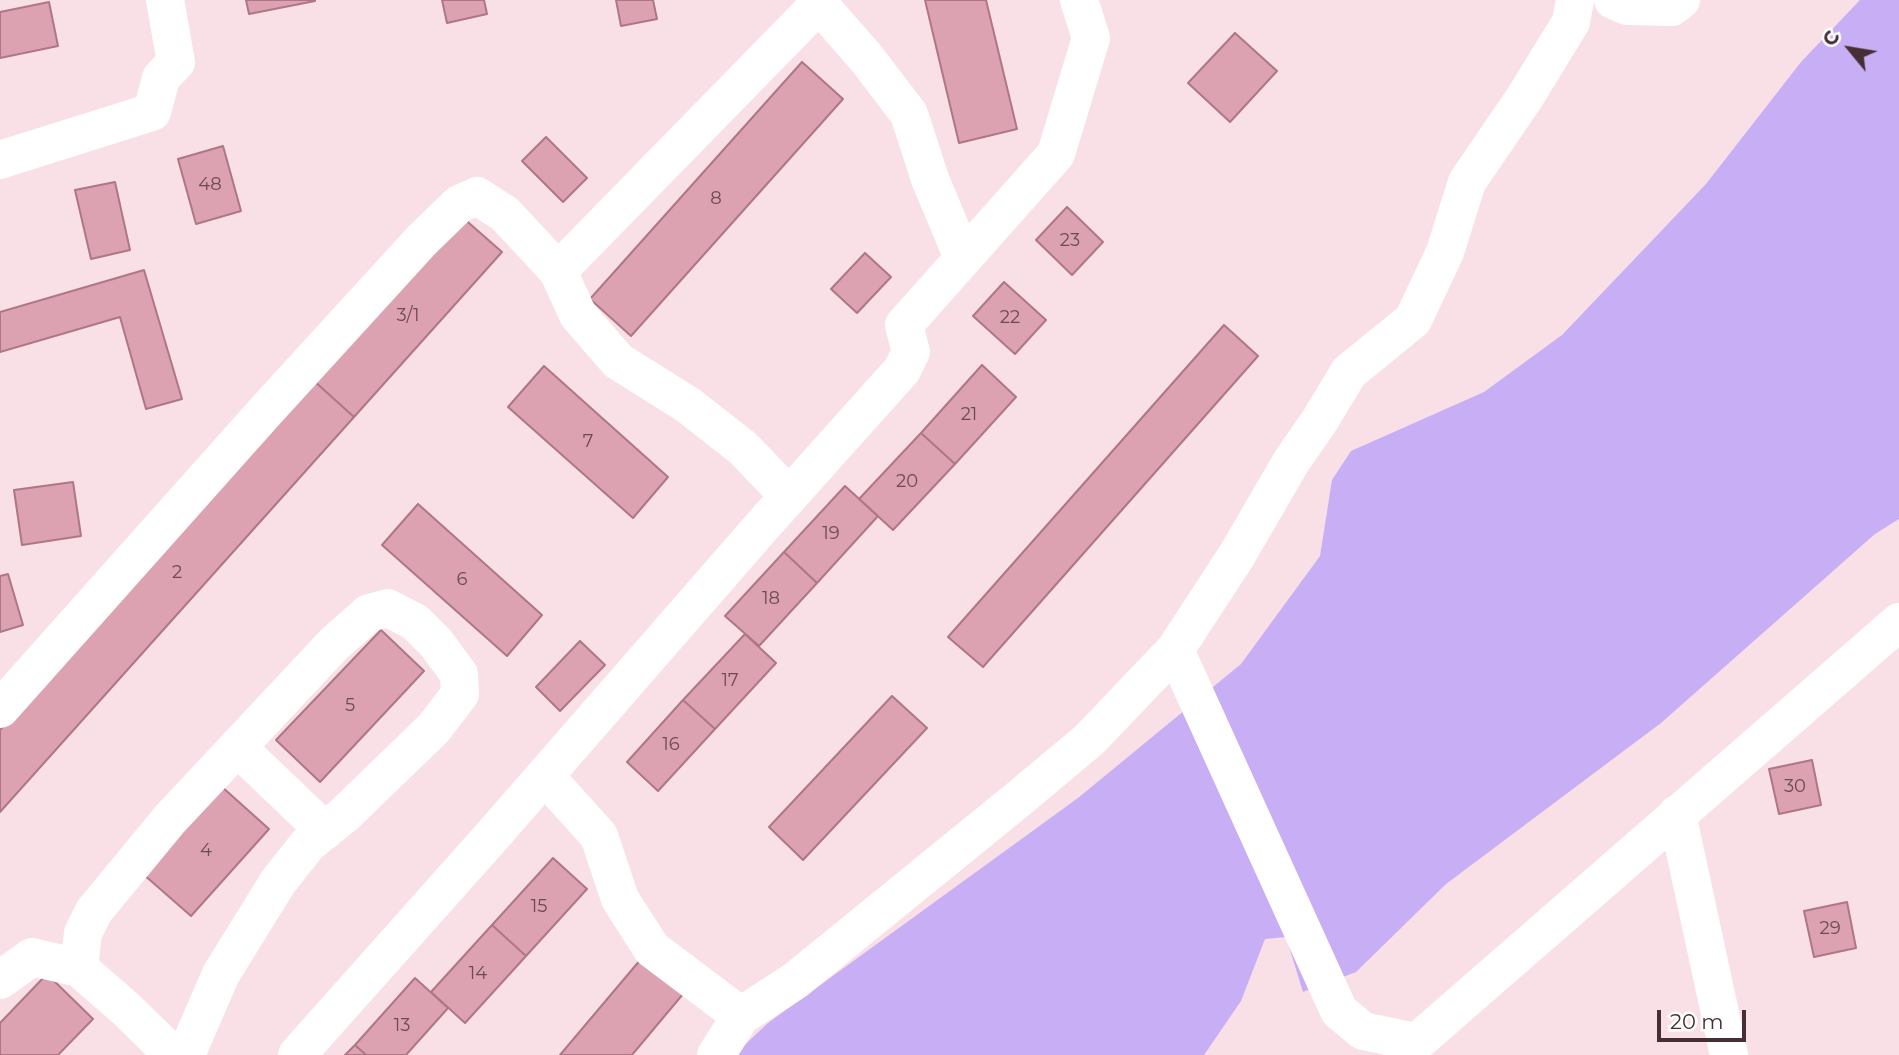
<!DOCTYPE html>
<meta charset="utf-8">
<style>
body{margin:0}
#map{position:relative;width:1899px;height:1055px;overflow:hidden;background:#f9dfe6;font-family:Montserrat,sans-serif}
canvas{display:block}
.north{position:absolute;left:1815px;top:14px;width:70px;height:70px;-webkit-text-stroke:5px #fff;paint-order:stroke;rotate:300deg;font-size:19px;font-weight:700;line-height:28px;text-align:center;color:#462e34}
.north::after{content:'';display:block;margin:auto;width:24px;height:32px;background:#462e34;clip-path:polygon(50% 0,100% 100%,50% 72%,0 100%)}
.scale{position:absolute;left:1657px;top:1010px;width:89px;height:32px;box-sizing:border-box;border:4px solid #462e34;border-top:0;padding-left:9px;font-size:21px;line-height:24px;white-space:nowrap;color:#462e34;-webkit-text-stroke:5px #fff;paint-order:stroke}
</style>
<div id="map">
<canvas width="1899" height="1055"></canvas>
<div class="north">С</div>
<div class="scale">20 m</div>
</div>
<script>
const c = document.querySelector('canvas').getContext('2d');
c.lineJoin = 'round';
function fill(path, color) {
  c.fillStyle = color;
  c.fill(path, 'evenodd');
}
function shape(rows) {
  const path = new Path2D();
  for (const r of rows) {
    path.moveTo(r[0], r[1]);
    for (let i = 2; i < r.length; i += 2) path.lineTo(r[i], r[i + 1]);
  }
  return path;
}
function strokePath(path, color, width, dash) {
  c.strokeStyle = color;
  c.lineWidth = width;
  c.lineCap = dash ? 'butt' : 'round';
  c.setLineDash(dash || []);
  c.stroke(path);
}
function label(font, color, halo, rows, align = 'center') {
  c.font = font + ' Montserrat,sans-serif';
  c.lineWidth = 7;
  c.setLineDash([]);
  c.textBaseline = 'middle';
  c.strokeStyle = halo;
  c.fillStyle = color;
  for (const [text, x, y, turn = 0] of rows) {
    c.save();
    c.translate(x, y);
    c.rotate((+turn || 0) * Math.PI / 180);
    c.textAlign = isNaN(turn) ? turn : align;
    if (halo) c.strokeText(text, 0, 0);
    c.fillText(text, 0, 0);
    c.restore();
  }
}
const green = shape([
 [1860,0,1899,0,1899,519,1875,534,1661,723,1446,884,1356,972,1303,992,1286,937,1265,939,1241,1001,1204,1055,734,1055,768,1023,1078,798,1241,664,1320,556,1332,480,1351,451,1484,392,1562,335,1706,184,1801,62]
]);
const building = shape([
 [246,0,315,0,315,1,249,14,246,0],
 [442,0,484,0,487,14,447,23,442,0],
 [616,0,653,0,657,19,621,26,616,0],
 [925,0,986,0,1017,129,959,143,925,0],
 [49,2,58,46,0,58,0,12,49,2],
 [1235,33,1277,71,1230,122,1188,83,1235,33],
 [802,62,843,99,631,336,590,299,802,62],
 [546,137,587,178,563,202,522,161,546,137],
 [223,146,241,211,196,224,178,159,223,146],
 [115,182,130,250,91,259,75,190,115,182],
 [1067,207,1103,242,1072,275,1036,240,1067,207],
 [461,216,502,252,354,417,313,380,461,216],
 [865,253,891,277,857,313,831,289,865,253],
 [144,270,182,399,146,409,120,317,0,352,0,312,144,270],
 [1004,282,1046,320,1015,354,973,316,1004,282],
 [1224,325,1258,356,983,667,948,637,1224,325],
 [982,365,1016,397,955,464,921,433,982,365],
 [544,366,668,477,633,518,508,407,544,366],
 [313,380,354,417,0,812,0,730,313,380],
 [921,433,955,464,893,530,859,499,921,433],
 [73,482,81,536,22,545,14,490,73,482],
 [845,486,878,516,817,583,784,552,845,486],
 [418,504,542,615,507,656,382,545,418,504],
 [784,552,817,583,759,646,725,616,784,552],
 [8,574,23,625,0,632,0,576,8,574],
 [381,630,424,671,320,782,276,740,381,630],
 [745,634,776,663,715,729,683,700,745,634],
 [580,641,605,665,560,711,536,687,580,641],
 [892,696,927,728,803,860,769,827,892,696],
 [683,700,715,729,658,791,627,762,683,700],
 [1812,760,1821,805,1779,814,1769,769,1812,760],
 [221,786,269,829,191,916,143,874,221,786],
 [553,858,587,889,526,956,492,925,553,858],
 [1847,902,1856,948,1814,957,1804,911,1847,902],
 [492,925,526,956,465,1023,431,992,492,925],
 [641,959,683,994,632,1055,560,1055,641,959],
 [47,974,93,1019,58,1055,0,1055,0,1023,47,974],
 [415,978,448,1008,406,1055,366,1055,355,1045,415,978],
 [355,1045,366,1055,345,1055,355,1045]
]);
const minor = shape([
 [819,0,819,4,867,59,909,114,930,179,963,258],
 [1613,0,1627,6,1672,7,1681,0],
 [0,160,152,112,161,78,176,62,165,0],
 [558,271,819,4],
 [1175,650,1339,1011,1363,1031,1416,1042],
 [0,709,263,414,421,241,459,204,477,196,505,214,558,271,578,315,618,361,688,405,743,448,789,496],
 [238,748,325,831],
 [545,776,599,836,620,899,652,949,741,1016,716,1055],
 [1677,814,1729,1055],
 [79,968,83,933,94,911,170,819,334,644,369,613,388,608,415,622,436,643,459,674,460,694,434,728,344,815,308,844,278,882,221,974,186,1055],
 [0,980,32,957,79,968,126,1009,173,1055],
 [741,1016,796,980,1016,801,1089,740,1175,650,1237,555,1291,462,1320,420,1349,372,1413,320,1445,252,1467,182,1525,97,1571,22,1575,0],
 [297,1055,493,835,764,524,902,370,911,352,904,325,1056,154,1091,38,1079,0],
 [1402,1055,1899,622]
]);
const numberNames = [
 ["48",210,185],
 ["8",716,199],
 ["23",1070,241],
 ["3/1",408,316],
 ["22",1010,318],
 ["21",969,415],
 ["7",588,442],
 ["20",907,482],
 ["19",831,534],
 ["2",177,573],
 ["6",462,580],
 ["18",771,599],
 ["17",730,681],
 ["5",350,706],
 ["16",671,745],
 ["30",1795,787],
 ["4",206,851],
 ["15",539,907],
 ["29",1830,929],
 ["14",478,974],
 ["13",402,1026]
];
fill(green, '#c8aef4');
fill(building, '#dda2b2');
strokePath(building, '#ae7686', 2);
strokePath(minor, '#fff', 38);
label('18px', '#6c4b54', null, numberNames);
</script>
